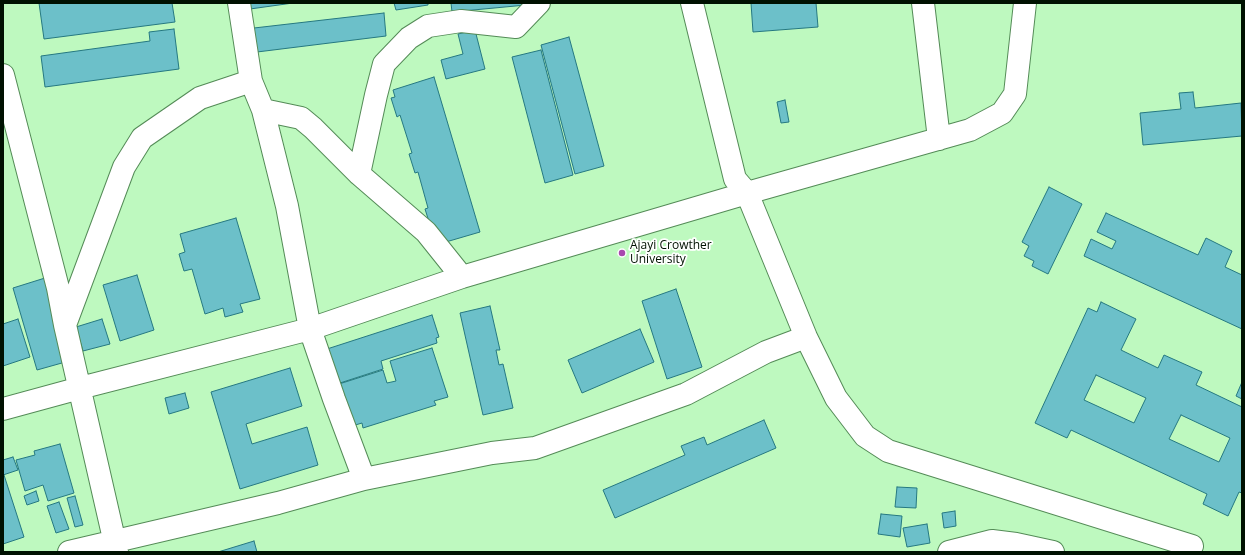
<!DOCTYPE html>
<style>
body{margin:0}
#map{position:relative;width:1245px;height:555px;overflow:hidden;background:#bef9bf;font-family:"Open Sans",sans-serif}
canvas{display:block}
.frame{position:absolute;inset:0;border:4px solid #001101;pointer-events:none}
</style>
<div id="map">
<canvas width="1245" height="555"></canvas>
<div class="frame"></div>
</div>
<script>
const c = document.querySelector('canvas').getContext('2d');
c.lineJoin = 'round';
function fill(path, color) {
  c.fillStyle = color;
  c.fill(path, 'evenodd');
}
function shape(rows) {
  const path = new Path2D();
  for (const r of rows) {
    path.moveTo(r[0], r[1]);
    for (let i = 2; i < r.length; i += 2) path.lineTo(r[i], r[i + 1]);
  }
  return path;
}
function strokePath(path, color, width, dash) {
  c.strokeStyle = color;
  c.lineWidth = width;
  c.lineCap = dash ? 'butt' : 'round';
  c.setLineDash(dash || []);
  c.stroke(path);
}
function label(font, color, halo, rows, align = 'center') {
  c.font = font + ' "Open Sans",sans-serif';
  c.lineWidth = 3.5;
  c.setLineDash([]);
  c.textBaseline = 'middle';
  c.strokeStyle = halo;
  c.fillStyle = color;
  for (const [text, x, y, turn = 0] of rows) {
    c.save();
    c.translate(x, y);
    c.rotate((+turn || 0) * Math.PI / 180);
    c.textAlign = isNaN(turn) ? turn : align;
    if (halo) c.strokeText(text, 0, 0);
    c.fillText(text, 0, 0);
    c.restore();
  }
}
const building = shape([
 [39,3,172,3,175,22,44,39,39,3],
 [249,3,293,3,250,9,249,3],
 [394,3,428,3,428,5,396,10,394,3],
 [451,3,526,3,526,5,452,12,451,3],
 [751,3,816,3,818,27,753,32,751,3],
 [384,13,386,36,257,52,254,28,384,13],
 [174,29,179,69,45,87,41,56,150,41,149,32,174,29],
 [475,30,485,69,446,79,441,60,463,54,458,34,475,30],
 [569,37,604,166,575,174,541,45,569,37],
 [541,50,573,175,545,183,512,57,541,50],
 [434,77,480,232,439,244,431,228,425,209,428,208,418,172,415,173,409,154,412,153,400,115,397,117,391,98,395,97,393,90,434,77],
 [1193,92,1195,108,1241,103,1242,136,1143,145,1140,113,1181,109,1179,93,1193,92],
 [785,100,789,122,781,123,777,102,785,100],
 [1049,187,1082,204,1048,274,1032,266,1034,261,1024,256,1029,246,1022,242,1049,187],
 [1106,213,1198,255,1206,238,1232,251,1225,267,1242,275,1242,329,1084,256,1091,239,1112,249,1116,241,1097,232,1106,213],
 [236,218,260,299,240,304,243,312,225,317,223,308,205,314,192,269,184,271,179,254,185,252,180,234,236,218],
 [137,275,154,330,120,341,103,285,137,275],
 [45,278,69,361,37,370,13,288,45,278],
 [676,289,702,367,667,379,642,301,676,289],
 [1101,302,1136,319,1121,350,1158,368,1164,355,1202,372,1196,385,1242,407,1242,493,1239,492,1228,516,1203,504,1207,494,1071,430,1067,438,1035,423,1088,308,1097,312,1101,302],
 [1096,375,1146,398,1134,423,1084,400,1096,375],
 [1181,415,1230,438,1219,462,1169,439,1181,415],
 [490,306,500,350,496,350,499,365,503,364,513,408,483,415,460,313,490,306],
 [432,315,439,337,436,338,437,343,381,361,383,369,337,384,327,349,432,315],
 [18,319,30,357,3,366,3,324,18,319],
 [102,319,110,344,83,351,76,327,102,319],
 [640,329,654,362,582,393,568,360,640,329],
 [432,348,448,397,434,401,436,405,363,428,362,423,352,426,339,384,383,370,387,383,396,381,390,361,432,348],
 [290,368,302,406,246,424,252,444,307,427,318,465,240,489,211,392,290,368],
 [1242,382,1242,399,1236,396,1242,382],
 [185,393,189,408,169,414,165,398,185,393],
 [764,420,776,448,615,518,603,490,685,455,681,446,704,437,707,445,764,420],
 [60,444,74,493,48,501,43,485,25,491,16,460,35,455,34,451,60,444],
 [13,457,18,470,3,475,3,460,13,457],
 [4,475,24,537,3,544,3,476,4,475],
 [897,487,917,488,916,508,895,507,897,487],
 [36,491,39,501,27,505,24,496,36,491],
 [75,496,83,525,75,527,67,498,75,496],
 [59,502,69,529,56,533,47,506,59,502],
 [955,511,956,526,944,528,942,513,955,511],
 [881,514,902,516,900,537,878,534,881,514],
 [927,524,930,543,907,547,903,528,927,524],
 [254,541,257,552,218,552,254,541]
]);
const minor = shape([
 [239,3,251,81,263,110,287,206,310,329,334,399,364,479],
 [692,3,735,179,747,193,806,337,836,398,865,436,888,451,1192,546],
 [923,3,939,139],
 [3,75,58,288,65,325,117,552],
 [263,110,301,118,313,128,359,174,426,232,462,277],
 [359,174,376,95,384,64,409,38,428,26,461,21,516,27,539,3],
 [65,325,124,167,142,138,200,98,251,81],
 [3,409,80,388,310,329,462,277,747,193,970,130,1002,113,1015,94,1025,3],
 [69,552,278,503,364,479,492,453,535,448,686,394,766,352,806,337],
 [949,552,992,541,1016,544,1053,552]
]);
const markers = [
 [622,253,4,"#a847ae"]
];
const poiNames = [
 ["Ajayi Crowther",630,246],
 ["University",630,260]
];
fill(building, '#6cc0c9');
strokePath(building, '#257881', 1);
strokePath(minor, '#548b57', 24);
strokePath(minor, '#fff', 22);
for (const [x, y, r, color] of markers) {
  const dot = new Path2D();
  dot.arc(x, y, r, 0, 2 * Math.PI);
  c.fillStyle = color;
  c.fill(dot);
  strokePath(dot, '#fff', 1.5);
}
label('12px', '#001101', '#fff', poiNames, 'left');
</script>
